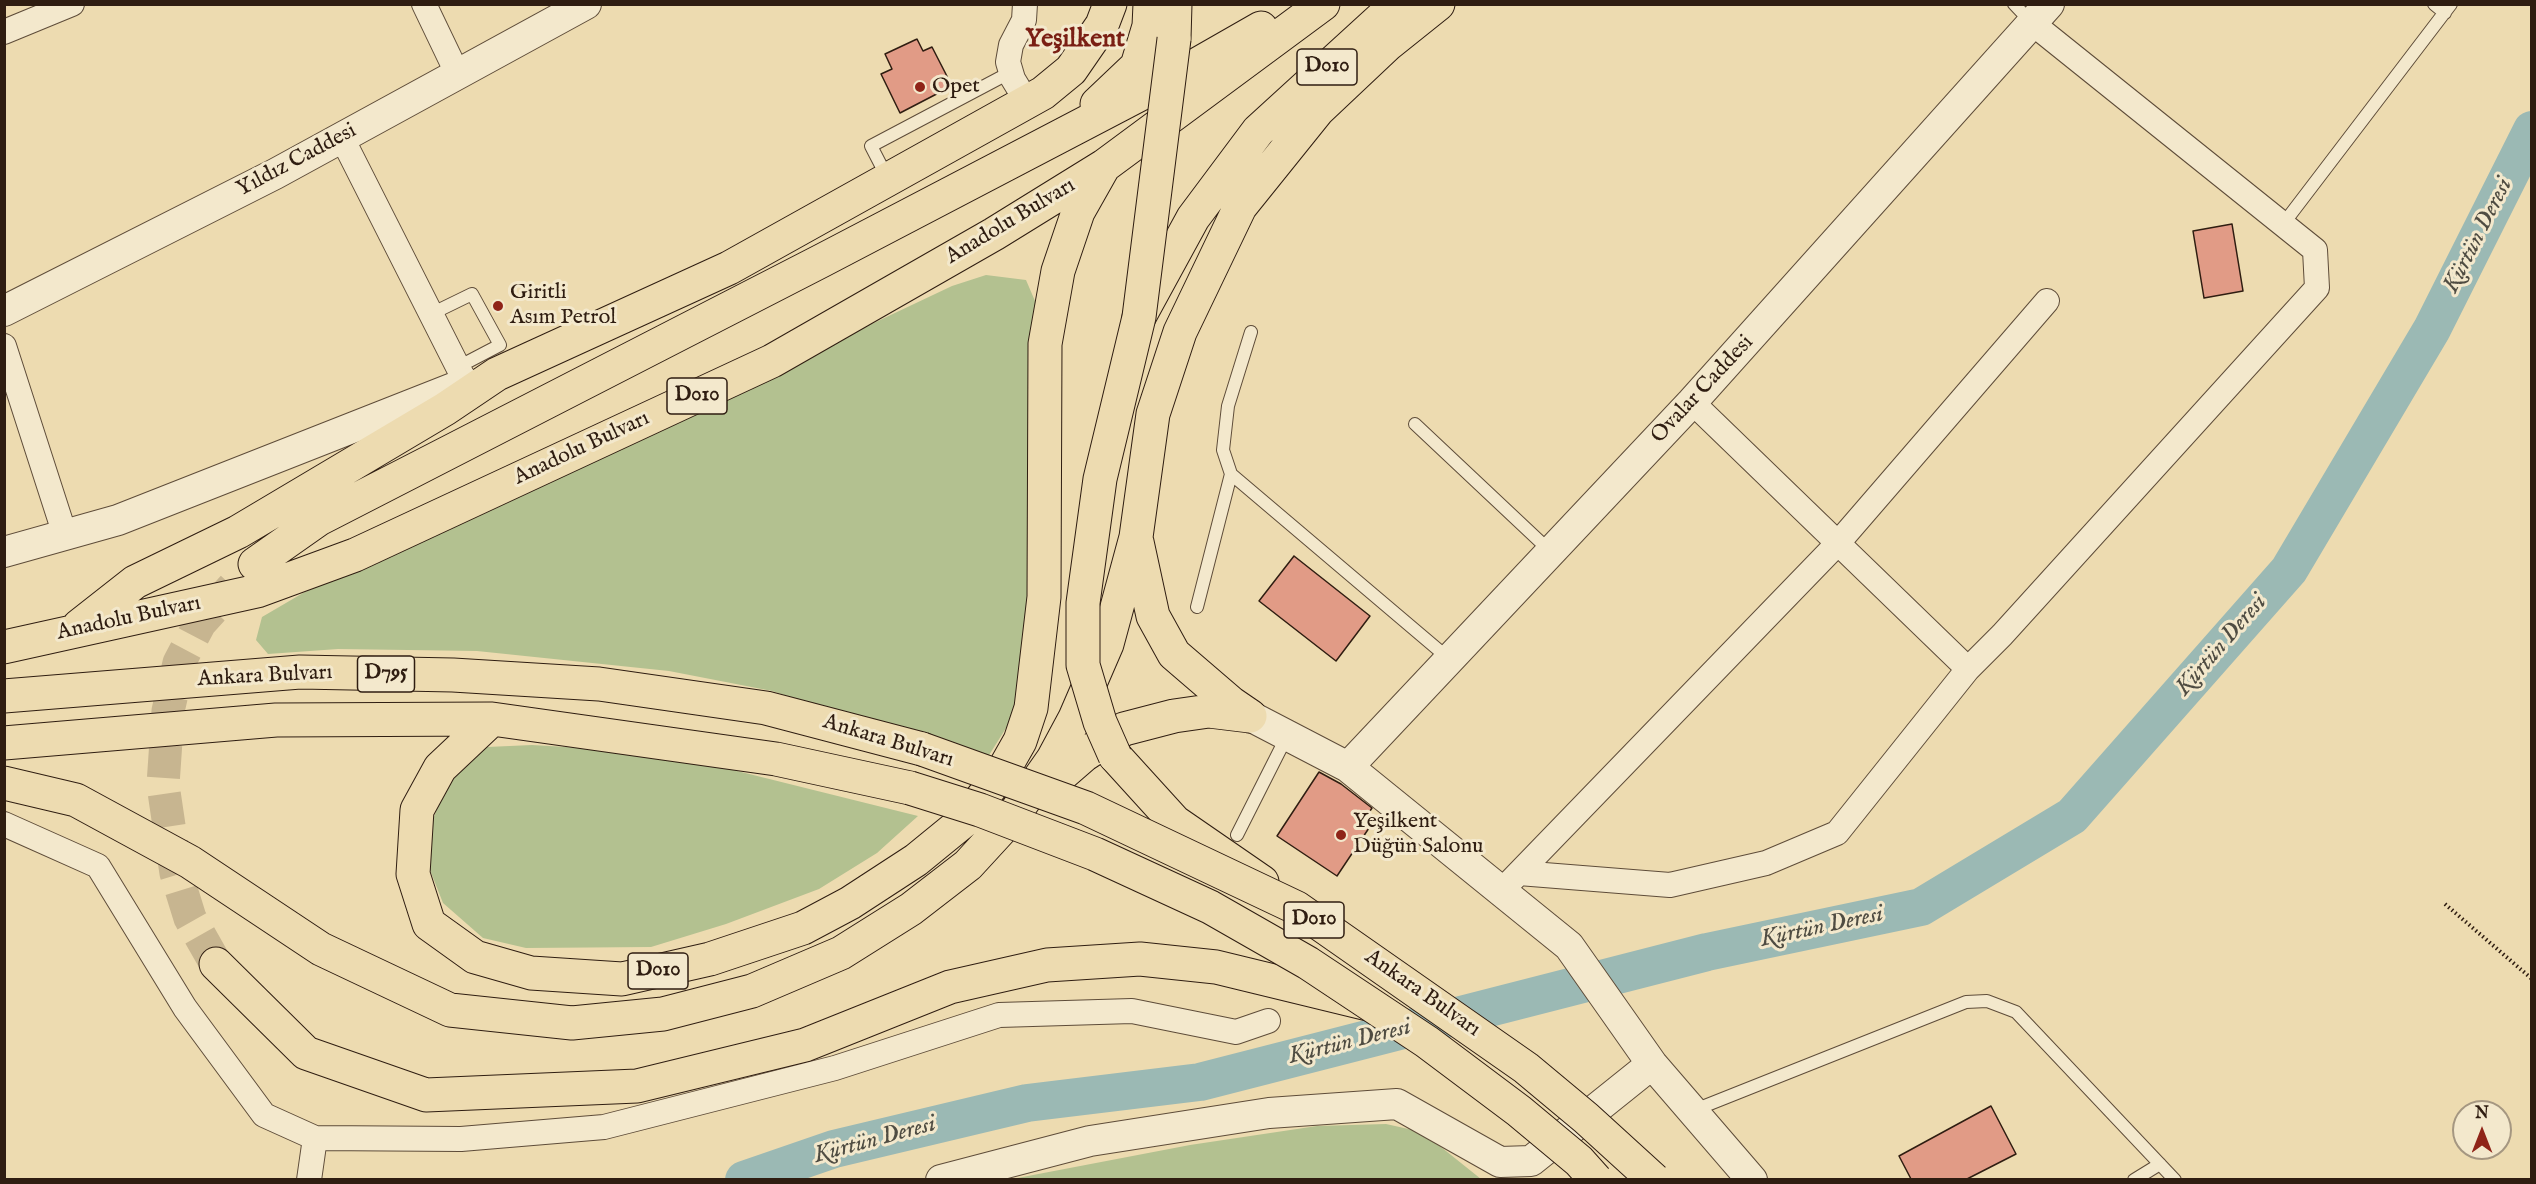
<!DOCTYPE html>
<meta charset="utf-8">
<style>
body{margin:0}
#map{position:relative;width:2536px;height:1184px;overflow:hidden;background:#eddbb0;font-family:"IM FELL English",serif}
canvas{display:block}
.frame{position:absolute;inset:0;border:6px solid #2f1d11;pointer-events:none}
.north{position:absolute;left:2452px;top:1100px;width:60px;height:60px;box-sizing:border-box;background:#f3e8cc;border:2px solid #a59781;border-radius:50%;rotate:0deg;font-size:16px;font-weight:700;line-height:24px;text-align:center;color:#2f1d11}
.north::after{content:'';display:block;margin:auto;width:21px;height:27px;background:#8f2418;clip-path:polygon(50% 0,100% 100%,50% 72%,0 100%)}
</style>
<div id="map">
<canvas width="2536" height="1184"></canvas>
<div class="frame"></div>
<div class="north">N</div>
</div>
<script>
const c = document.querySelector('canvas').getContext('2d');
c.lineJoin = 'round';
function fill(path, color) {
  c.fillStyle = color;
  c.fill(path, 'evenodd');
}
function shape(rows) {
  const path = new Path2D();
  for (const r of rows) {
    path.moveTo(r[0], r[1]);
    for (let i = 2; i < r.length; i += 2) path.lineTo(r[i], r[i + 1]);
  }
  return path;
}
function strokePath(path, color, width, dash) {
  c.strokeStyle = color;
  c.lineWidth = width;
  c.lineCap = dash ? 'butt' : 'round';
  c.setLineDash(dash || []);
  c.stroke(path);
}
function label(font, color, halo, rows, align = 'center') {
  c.font = font + ' "IM FELL English",serif';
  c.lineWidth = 6;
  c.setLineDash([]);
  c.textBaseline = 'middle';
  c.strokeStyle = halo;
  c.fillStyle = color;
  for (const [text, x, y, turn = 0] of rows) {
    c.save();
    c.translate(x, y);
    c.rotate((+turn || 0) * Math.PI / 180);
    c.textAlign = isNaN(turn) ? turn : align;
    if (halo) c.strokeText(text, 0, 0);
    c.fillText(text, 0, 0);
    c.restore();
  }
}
const green = shape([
 [986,275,1026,280,1038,308,1035,449,1023,701,986,760,772,691,669,671,477,651,338,649,268,654,256,640,262,617,303,593,952,286],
 [532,745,618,750,705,763,918,816,877,853,819,889,726,924,651,947,526,948,483,938,443,903,428,865,433,819,453,771,487,747],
 [1386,1124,1413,1130,1441,1147,1481,1179,1007,1180,1190,1145,1317,1126]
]);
const river = shape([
 [744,1180,834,1149,1027,1103,1200,1082,1707,952,1921,907,2072,816,2289,570,2432,329,2532,130]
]);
const building = shape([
 [917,39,923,51,932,47,952,86,900,113,881,74,892,69,885,54,917,39],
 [2232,224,2243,291,2204,298,2193,231,2232,224],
 [1294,556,1370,616,1336,661,1259,601,1294,556],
 [1319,772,1341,784,1372,808,1362,823,1369,828,1337,876,1277,836,1319,772],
 [1991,1106,2016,1154,1967,1179,1911,1179,1899,1156,1991,1106]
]);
const trunkTunnel = shape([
 [216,964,190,918,176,873,163,785,168,711,179,663,200,623,233,587]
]);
const path = shape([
 [2445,904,2532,979]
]);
const service = shape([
 [2014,4,2031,22],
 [2434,4,2445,13],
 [887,177,871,146,1011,72],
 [2284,223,2451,4],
 [431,314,472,294,500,345,458,367],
 [1251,332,1228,406,1223,450,1231,474,1448,658],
 [1415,424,1550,551],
 [1197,607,1231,474],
 [1237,835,1287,736],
 [1692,1111,1966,1002,1987,1001,2016,1012,2175,1180],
 [2134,1180,2160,1164]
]);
const minor = shape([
 [424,4,458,75],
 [1025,4,1024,20,1011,45,1008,62,1013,79,1027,102],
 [4,32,72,4],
 [342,138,466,383],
 [4,346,65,535],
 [1692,402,1968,669],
 [4,824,98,866,185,1008,264,1115,315,1138,309,1180],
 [1519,873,1670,885,1766,863,1837,833,1968,669,2002,635,2317,288,2315,250,2032,23],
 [1511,881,1838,543,2047,301],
 [315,1138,461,1139,604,1127,835,1068,999,1015,1132,1011,1236,1032,1268,1021]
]);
const tertiary = shape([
 [4,311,275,174,586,4],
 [4,552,118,520,466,383,470,392],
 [1250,716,1348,767,1569,946,1652,1064,1752,1180],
 [1348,767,1692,402,2049,4],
 [941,1180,1090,1141,1269,1113,1397,1104,1500,1162,1531,1161,1652,1064]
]);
const trunk = shape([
 [1174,39,1175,4],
 [1097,104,1137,66,1149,26,1150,4],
 [1139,317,1193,218,1258,131,1397,4],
 [1137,542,1153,616,1174,654,1231,703,1250,716],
 [255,564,319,519,823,260,1198,64,1261,28],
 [79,626,135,582,238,532,445,409,497,374,729,268,1043,93,1071,70,1102,25,1110,4],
 [4,647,257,591,355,555,772,361,994,234,1104,166,1323,4],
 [4,696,300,672,453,675,599,684,766,708,922,749],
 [492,719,440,768,417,810,413,874,429,924,475,957,531,973,622,979,710,959,803,928,850,903,916,860,965,820,1003,771,1020,741,1031,708,1044,597,1045,344,1058,271,1078,212,1104,166],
 [4,743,276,720,492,719,776,759,910,788],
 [1115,756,1175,822,1262,882],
 [4,783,76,800,190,862,321,949,450,1010,572,1023,663,1014,752,991,841,953,911,909,968,865,1013,816,1053,759,1075,718,1107,644,1136,537,1153,414,1180,332,1240,207,1318,110,1388,44,1438,4],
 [1046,788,1084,755,1124,729,1174,716,1209,711,1250,716],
 [216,964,306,1053,426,1095,637,1086,805,1045,950,987,1047,965,1140,959,1216,967,1368,1004]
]);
const trunkBridge = shape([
 [922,749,1086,808,1297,908,1526,1068,1586,1118,1654,1180],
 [1115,756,1100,722,1083,665,1083,603,1100,479,1139,317,1174,39],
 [910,788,980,810,1095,854,1210,907,1308,963,1427,1042,1519,1111,1579,1161,1596,1180]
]);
const markers = [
 [920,87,6,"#8f2418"],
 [498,306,6,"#8f2418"],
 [1341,835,6,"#8f2418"]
];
const shields = [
 [1327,67,60],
 [697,396,60],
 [386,674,57],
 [1314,920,60],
 [658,971,60]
];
const shieldNames = [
 ["D010",1327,67],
 ["D010",697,396],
 ["D795",386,674],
 ["D010",1314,920],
 ["D010",658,971]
];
const poiNames = [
 ["Opet",932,87],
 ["Giritli",510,293],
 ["Asım Petrol",510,318],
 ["Yeşilkent",1353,822],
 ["Düğün Salonu",1353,847]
];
const streetNames = [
 ["Yıldız Caddesi",297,161,-28],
 ["Anadolu Bulvarı",1011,222,-31],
 ["Ovalar Caddesi",1703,390,-47],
 ["Anadolu Bulvarı",582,449,-25],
 ["Anadolu Bulvarı",129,619,-12],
 ["Ankara Bulvarı",265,677,-3],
 ["Ankara Bulvarı",888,742,17],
 ["Ankara Bulvarı",1422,994,35]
];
const waterNames = [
 ["Kürtün Deresi",2479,236,-63],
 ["Kürtün Deresi",2222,646,-49],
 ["Kürtün Deresi",1822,928,-12],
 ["Kürtün Deresi",1350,1043,-14],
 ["Kürtün Deresi",875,1141,-15]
];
const quarterNames = [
 ["Yeşilkent",1075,41]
];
fill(green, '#b3c190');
strokePath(river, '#9bb9b4', 38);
fill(building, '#e19b86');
strokePath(building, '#2f1d11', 1.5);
strokePath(trunkTunnel, '#c7b590', 33, [33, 16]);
strokePath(service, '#5e4c39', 14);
strokePath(minor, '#5e4c39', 26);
strokePath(tertiary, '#5e4c39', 32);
strokePath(trunk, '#2f1d11', 35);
strokePath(path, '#2f1d11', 4, [1.5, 3]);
strokePath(service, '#f3e8cc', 12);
strokePath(minor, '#f3e8cc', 24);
strokePath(tertiary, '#f3e8cc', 30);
strokePath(trunk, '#eddbb0', 33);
strokePath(trunkBridge, '#2f1d11', 35, []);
strokePath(trunkBridge, '#eddbb0', 33);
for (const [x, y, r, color] of markers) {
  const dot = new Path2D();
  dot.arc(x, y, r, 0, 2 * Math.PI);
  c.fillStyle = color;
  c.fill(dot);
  strokePath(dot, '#f3e8cc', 2);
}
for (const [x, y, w] of shields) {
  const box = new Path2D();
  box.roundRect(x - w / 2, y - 18, w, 36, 4.5);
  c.fillStyle = '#f3e8cc';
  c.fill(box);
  strokePath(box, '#2f1d11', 1.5);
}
label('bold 21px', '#2f1d11', null, shieldNames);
label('22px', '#2f1d11', '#f3e8cc', poiNames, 'left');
label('22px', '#2f1d11', '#f3e8cc', streetNames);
label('italic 24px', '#4f4c42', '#f3e8cc', waterNames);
label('bold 26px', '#7a1f14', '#f3e8cc', quarterNames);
</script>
